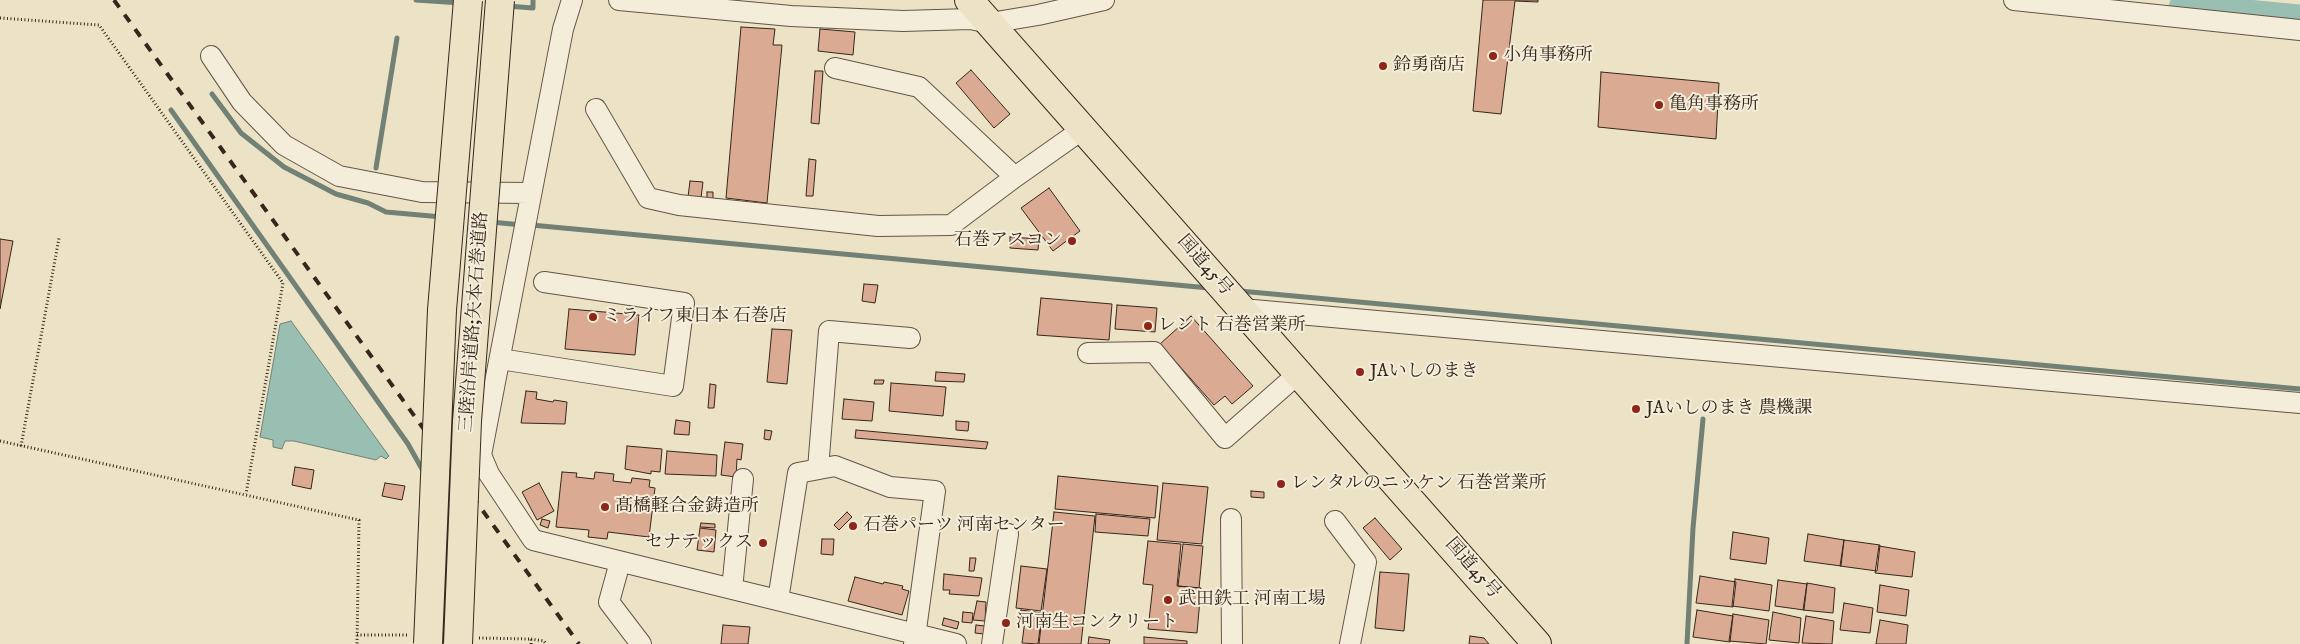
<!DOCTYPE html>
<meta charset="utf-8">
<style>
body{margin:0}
canvas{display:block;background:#ece3c6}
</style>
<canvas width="2300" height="644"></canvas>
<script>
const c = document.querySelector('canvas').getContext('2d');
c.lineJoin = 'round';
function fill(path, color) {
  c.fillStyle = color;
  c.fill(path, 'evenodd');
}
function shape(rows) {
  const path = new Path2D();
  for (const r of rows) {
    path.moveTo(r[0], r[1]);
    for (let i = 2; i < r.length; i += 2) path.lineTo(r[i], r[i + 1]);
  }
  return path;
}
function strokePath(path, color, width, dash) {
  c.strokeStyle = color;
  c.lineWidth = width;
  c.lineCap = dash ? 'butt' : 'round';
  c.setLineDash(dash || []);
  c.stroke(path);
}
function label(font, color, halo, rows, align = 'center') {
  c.font = font + ' "IM FELL DW Pica","Noto Serif JP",serif';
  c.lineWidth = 4;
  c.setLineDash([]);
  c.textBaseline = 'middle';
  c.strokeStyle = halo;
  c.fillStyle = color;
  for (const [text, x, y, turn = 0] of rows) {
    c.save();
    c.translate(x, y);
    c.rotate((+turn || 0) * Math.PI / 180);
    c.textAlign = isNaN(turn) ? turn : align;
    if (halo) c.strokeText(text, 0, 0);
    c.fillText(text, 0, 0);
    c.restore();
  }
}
const water = shape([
 [291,321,389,456,386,459,381,456,376,460,294,441,285,441,282,449,273,447,273,440,260,437,280,324,291,321]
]);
const stream = shape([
 [416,0,461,3],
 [507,6,533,8,533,0],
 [212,94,241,133,284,167,336,194,368,203,386,212,442,217],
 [171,110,408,444,422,469],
 [376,168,397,38],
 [491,222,522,225],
 [531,225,1209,288],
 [1240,291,2300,389],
 [1687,644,1693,528,1703,419]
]);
const river = shape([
 [2183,8,2300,19]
]);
const building = shape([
 [1483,0,1538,0,1538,2,1515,1,1501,114,1473,111,1483,0],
 [741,27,775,29,773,45,782,45,767,203,726,198,741,27],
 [820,29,855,32,853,55,818,51,820,29],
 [971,70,1010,114,994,128,956,83,971,70],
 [815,71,823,71,819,124,811,123,815,71],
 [1601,72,1719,83,1716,139,1598,127,1601,72],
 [809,159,816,160,813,196,806,196,809,159],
 [690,181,703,182,701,198,688,197,690,181],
 [1049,188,1080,231,1053,251,1021,208,1049,188],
 [707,192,713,192,713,200,707,199,707,192],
 [1010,237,1039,239,1038,250,1010,248,1010,237],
 [0,239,13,241,0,309,0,239],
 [864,284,878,285,875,303,862,301,864,284],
 [1041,298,1112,304,1109,340,1037,335,1041,298],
 [1117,305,1157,308,1155,332,1115,329,1117,305],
 [569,309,639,315,635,355,565,349,569,309],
 [1191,316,1253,386,1232,404,1225,396,1214,405,1160,344,1191,316],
 [772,329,792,330,787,384,767,382,772,329],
 [936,372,965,374,964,382,935,381,936,372],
 [875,380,884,380,883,384,874,384,875,380],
 [891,383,946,387,943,416,889,411,891,383],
 [710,384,716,385,714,408,708,408,710,384],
 [526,391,537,392,536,399,553,402,554,400,567,402,565,424,521,423,526,391],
 [844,399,874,402,872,421,842,419,844,399],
 [676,420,690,422,689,435,674,434,676,420],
 [956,421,969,422,968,431,956,430,956,421],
 [765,430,772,431,770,440,764,439,765,430],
 [856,430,988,442,986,449,855,438,856,430],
 [725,442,743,444,741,460,737,459,736,477,721,475,725,442],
 [627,446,662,449,660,472,651,471,651,474,625,469,627,446],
 [667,451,717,455,716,476,665,474,667,451],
 [295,467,314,470,311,489,292,485,295,467],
 [562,472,577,473,576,477,594,479,595,472,614,474,613,481,631,483,632,478,650,480,649,487,655,488,649,537,608,532,607,539,588,537,589,530,556,527,562,472],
 [1058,476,1158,486,1155,518,1055,509,1058,476],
 [385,483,405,486,402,500,382,496,385,483],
 [539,483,554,511,537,520,522,492,539,483],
 [1163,483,1208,487,1202,544,1157,540,1163,483],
 [1251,491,1264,492,1264,498,1251,497,1251,491],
 [847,512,852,517,839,530,834,525,847,512],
 [1054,512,1095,516,1081,644,1039,644,1054,512],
 [1096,514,1150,519,1148,536,1095,532,1096,514],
 [1375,518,1402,549,1390,560,1363,528,1375,518],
 [542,519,550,521,548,528,540,525,542,519],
 [701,523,715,524,715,528,700,527,701,523],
 [700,528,716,530,714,552,697,550,700,528],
 [1733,532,1769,538,1766,564,1730,559,1733,532],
 [1808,534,1844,540,1841,566,1804,561,1808,534],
 [822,539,834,539,833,555,821,554,822,539],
 [1844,540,1880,545,1877,571,1840,566,1844,540],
 [1148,541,1181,544,1177,586,1201,588,1197,633,1148,629,1153,585,1143,584,1148,541],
 [1183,544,1203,546,1199,588,1178,586,1183,544],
 [1879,546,1915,552,1912,577,1875,573,1879,546],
 [970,558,976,558,974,571,969,571,970,558],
 [1021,566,1047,569,1041,611,1016,608,1021,566],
 [1380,572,1409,574,1404,631,1375,628,1380,572],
 [944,574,982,578,979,596,949,594,950,590,943,590,944,574],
 [1700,576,1736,582,1733,607,1696,603,1700,576],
 [855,577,883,584,884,582,903,586,902,589,909,591,902,615,848,601,855,577],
 [1735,579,1772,585,1769,611,1732,606,1735,579],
 [1778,580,1807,584,1804,610,1775,606,1778,580],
 [1807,583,1835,588,1833,613,1803,610,1807,583],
 [1880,585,1909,590,1906,616,1877,612,1880,585],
 [977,601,986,602,985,621,973,620,977,601],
 [1844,603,1873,608,1870,633,1840,630,1844,603],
 [1021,610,1042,613,1038,644,1022,643,1025,620,1020,619,1021,610],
 [1697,610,1733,616,1730,642,1693,637,1697,610],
 [963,612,973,613,972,623,962,622,963,612],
 [1773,612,1801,618,1799,643,1769,640,1773,612],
 [1733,614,1769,620,1766,644,1729,641,1733,614],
 [1806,616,1834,621,1832,644,1802,643,1806,616],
 [944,618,959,622,957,629,942,625,944,618],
 [1880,620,1908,625,1906,644,1876,644,1880,620],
 [723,625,750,627,748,644,721,644,723,625],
 [976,625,985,626,984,634,975,633,976,625],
 [1470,636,1484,638,1489,644,1469,644,1470,636],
 [1089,637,1110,640,1109,644,1088,644,1089,637],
 [1144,637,1187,641,1187,644,1144,644,1144,637]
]);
const path = shape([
 [0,18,99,25,283,283,246,494],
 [0,441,359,520,357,644],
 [21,446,59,238],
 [357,635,408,635],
 [479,638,531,639,531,644],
 [531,639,544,641,546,644]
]);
const minor = shape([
 [572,0,563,29,481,455,489,474,533,540,956,644],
 [619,0,791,16,903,21,970,19,990,23,1038,15,1104,0],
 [2014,0,2300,30],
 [211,56,242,102,284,145,339,176,422,192,531,193],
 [835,68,919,87,1015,177,1083,129],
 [596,109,648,198,679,205,878,226,951,225,1015,177],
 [1242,309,2300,403],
 [1088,353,1154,352,1225,438,1299,373],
 [500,359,673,386,684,303,544,282],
 [818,469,829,331,910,338],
 [1231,519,1232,644],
 [1335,521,1366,562,1350,644],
 [620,562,609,602,641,644],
 [732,589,743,479],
 [778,600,798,473,835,466,890,487,935,491,914,644],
 [992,644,1008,534]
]);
const highway = shape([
 [969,0,1537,644]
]);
const rail = shape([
 [114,0,579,644]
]);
const highwayBridge = shape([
 [428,644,442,310,468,0],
 [458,644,467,421,500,0]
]);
const markers = [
 [1493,56,5,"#8f2418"],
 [1383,66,5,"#8f2418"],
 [1659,105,5,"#8f2418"],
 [1072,241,5,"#8f2418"],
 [593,317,5,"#8f2418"],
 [1148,326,5,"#8f2418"],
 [1360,372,5,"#8f2418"],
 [1636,409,5,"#8f2418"],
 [1281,484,5,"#8f2418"],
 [605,507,5,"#8f2418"],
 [853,526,5,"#8f2418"],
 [763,543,5,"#8f2418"],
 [1168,600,5,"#8f2418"],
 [1006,623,5,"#8f2418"]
];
const poiNames = [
 ["小角事務所",1503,56],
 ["鈴勇商店",1393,66],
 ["亀角事務所",1669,105],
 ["石巻アスコン",1062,241,"right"],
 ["ミライフ東日本 石巻店",603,317],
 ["レント 石巻営業所",1158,326],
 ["JAいしのまき",1370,372],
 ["JAいしのまき 農機課",1646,409],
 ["レンタルのニッケン 石巻営業所",1291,484],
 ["髙橋軽合金鋳造所",615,507],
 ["石巻パーツ 河南センター",863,526],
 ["セナテックス",753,543,"right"],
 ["武田鉄工 河南工場",1178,600],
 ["河南生コンクリート",1016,623]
];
const streetNames = [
 ["国道45号",1204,266,49],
 ["三陸沿岸道路;矢本石巻道路",475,322,-86],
 ["国道45号",1472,569,49]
];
fill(water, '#99beb2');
strokePath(water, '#728176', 1);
strokePath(stream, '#728176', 5);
strokePath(river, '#99beb2', 29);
fill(building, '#daaa93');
strokePath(building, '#37261b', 1);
strokePath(minor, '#645546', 22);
strokePath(highway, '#37261b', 30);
strokePath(path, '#37261b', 3, [1, 2.5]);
strokePath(minor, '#f3edda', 20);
strokePath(highway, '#ece3c6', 28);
strokePath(rail, '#37261b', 4, [9, 9]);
strokePath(highwayBridge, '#37261b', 30, []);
strokePath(highwayBridge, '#ece3c6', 28);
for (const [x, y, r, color] of markers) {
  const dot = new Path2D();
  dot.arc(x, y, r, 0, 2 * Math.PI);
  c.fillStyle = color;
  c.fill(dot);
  strokePath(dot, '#f3edda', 2);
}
label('18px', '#37261b', '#f3edda', poiNames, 'left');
label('18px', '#37261b', '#f3edda', streetNames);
</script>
